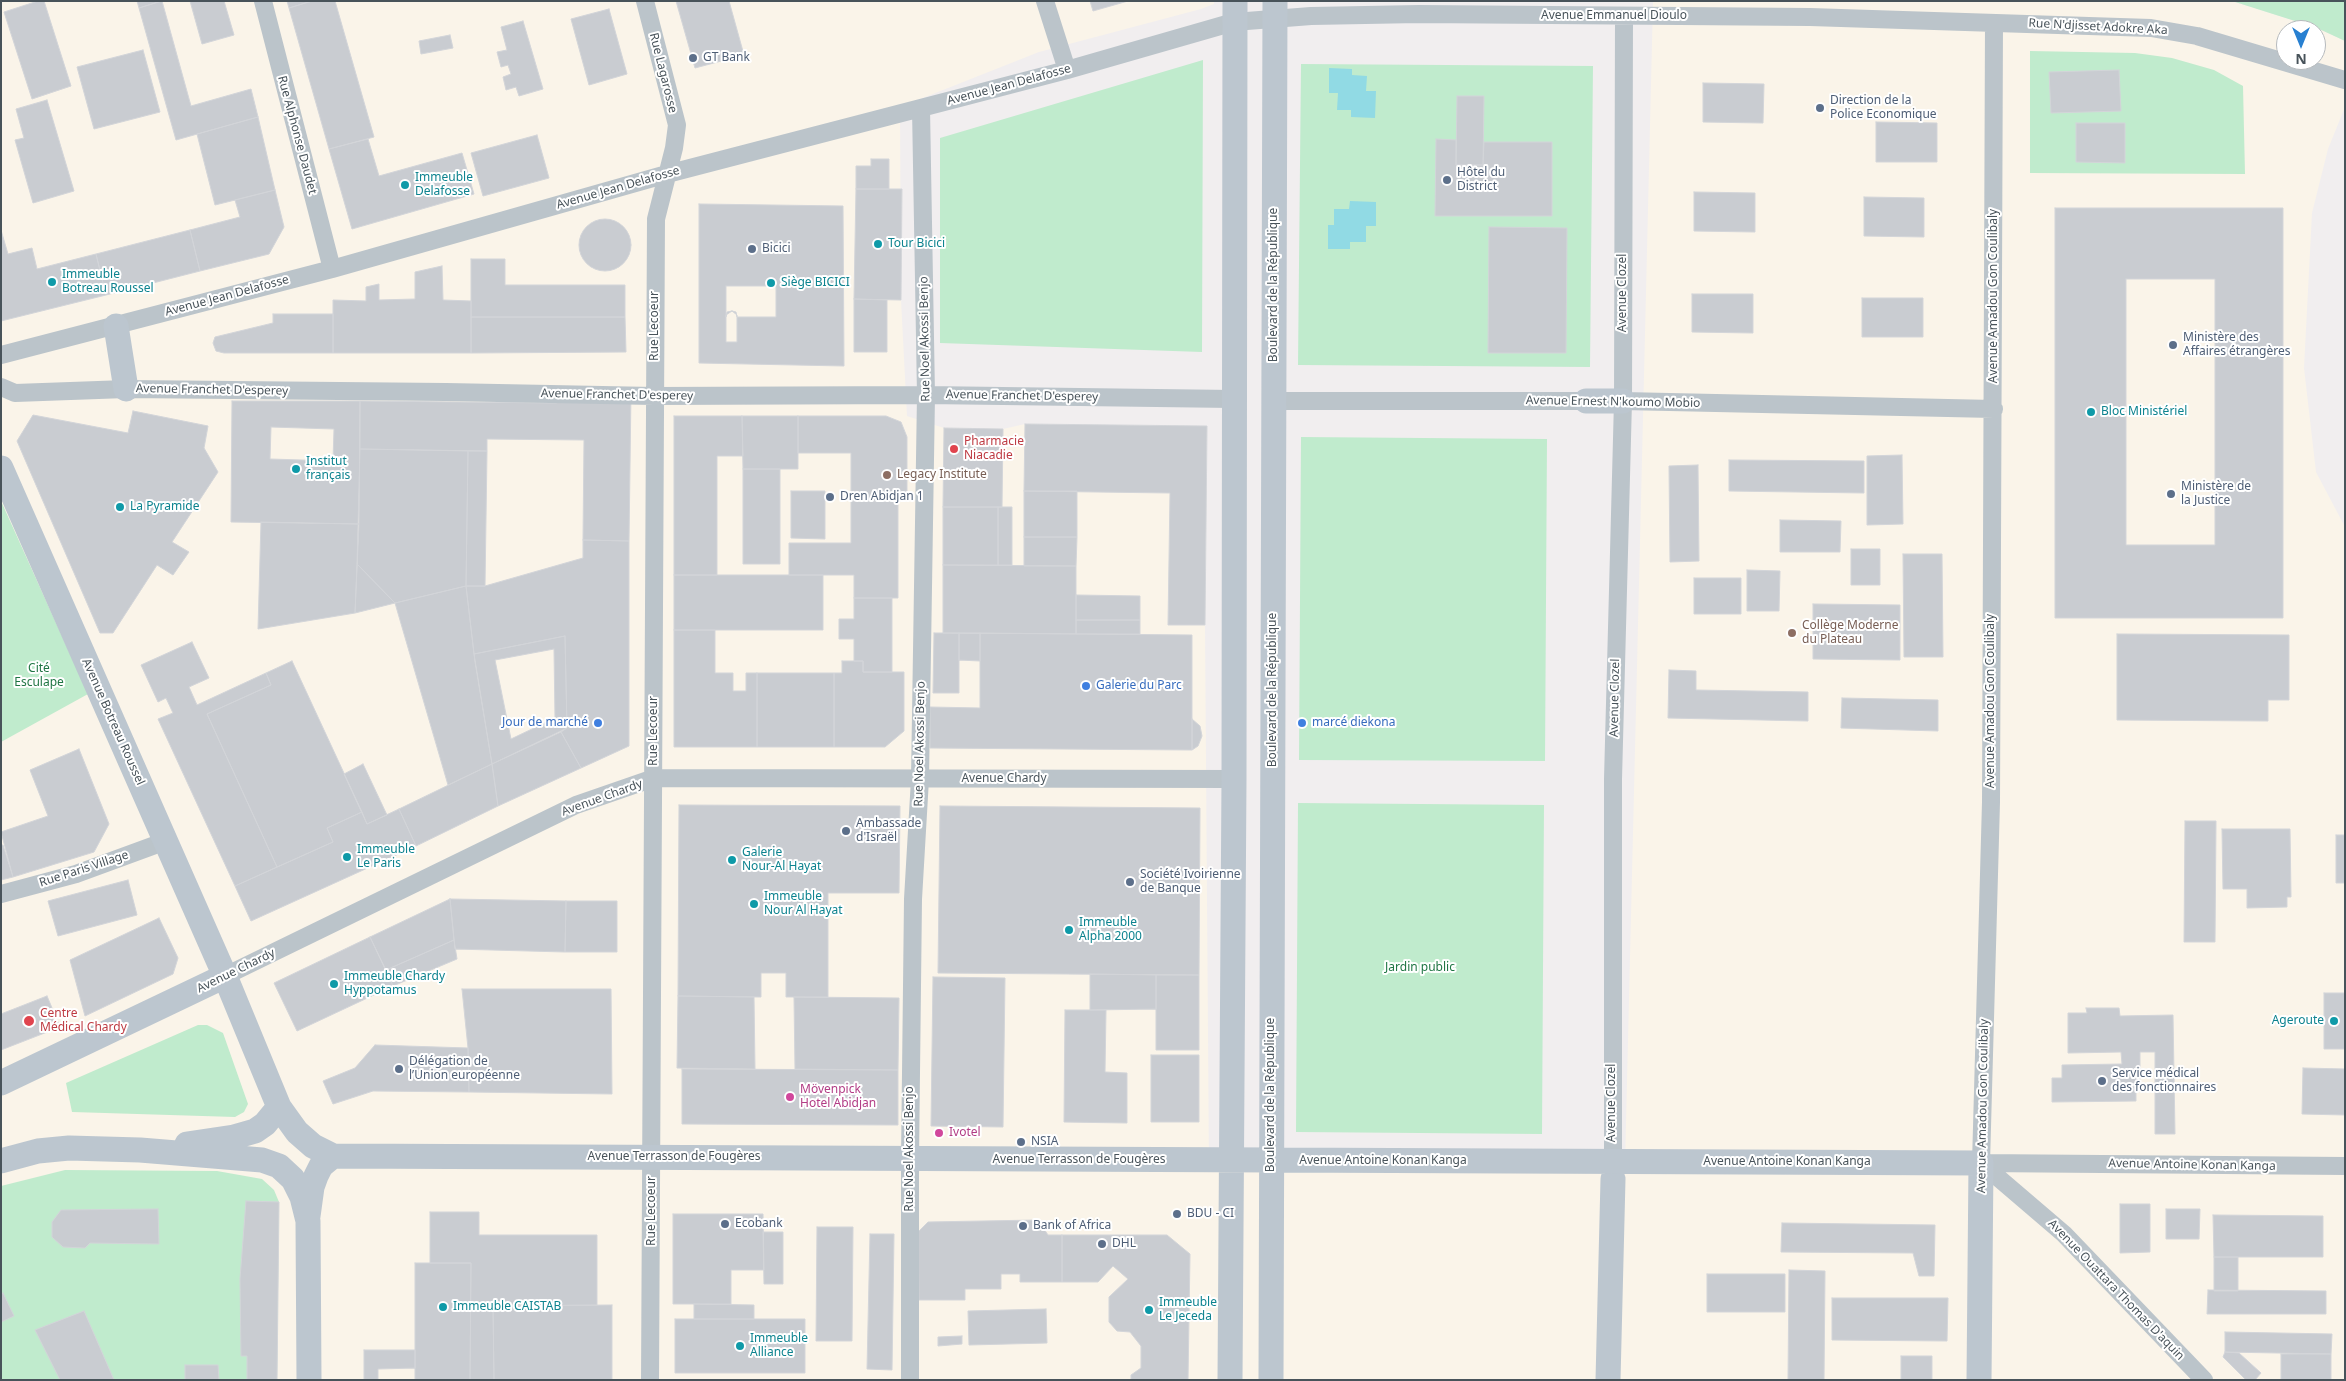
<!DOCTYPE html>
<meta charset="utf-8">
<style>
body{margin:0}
#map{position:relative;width:2346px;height:1381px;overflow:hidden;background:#f1eeef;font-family:"Noto Sans",sans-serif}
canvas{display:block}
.frame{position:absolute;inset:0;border:2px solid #48535a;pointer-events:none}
.north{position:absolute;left:2276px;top:20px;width:50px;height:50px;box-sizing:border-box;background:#fff;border:1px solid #b6babd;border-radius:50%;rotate:180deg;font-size:14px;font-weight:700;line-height:20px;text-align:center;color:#48535a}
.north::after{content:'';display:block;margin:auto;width:18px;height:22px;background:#2880d1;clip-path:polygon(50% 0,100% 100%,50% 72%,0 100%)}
</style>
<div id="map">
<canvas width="2346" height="1381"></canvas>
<div class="frame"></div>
<div class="north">N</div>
</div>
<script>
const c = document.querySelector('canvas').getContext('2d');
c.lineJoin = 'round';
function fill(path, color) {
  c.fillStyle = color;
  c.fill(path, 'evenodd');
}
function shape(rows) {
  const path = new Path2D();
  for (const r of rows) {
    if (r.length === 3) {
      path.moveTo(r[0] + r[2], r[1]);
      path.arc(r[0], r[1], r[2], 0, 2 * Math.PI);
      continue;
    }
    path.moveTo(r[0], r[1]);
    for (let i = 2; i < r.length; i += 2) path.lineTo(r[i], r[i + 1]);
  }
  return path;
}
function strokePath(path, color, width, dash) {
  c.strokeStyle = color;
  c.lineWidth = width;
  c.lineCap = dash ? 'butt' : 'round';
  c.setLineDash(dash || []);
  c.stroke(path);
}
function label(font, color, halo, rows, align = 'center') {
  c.font = font + ' "Noto Sans",sans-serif';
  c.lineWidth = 4;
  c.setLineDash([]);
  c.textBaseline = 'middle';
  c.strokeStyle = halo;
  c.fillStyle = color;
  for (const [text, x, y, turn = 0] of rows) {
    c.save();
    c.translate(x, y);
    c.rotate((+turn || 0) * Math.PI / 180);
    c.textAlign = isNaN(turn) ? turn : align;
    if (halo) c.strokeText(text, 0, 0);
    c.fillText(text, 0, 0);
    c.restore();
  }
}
const commercial = shape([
 [1,1,1214,1,1214,4,1201,9,1039,52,900,107,901,300,907,416,944,428,1003,429,1025,424,1207,426,1205,625,1209,1170,1625,1165,1653,1,2232,1,2317,28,2345,41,2345,107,2328,149,2312,213,2304,368,2316,472,2345,527,2345,1380,1,1380],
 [2286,30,2316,30,2316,60,2286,60]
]);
const green = shape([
 [2232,1,2345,1,2345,41,2317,28],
 [2030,51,2135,53,2172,58,2214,70,2243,86,2245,174,2030,173],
 [1203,60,1202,352,940,343,940,138],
 [1301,64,1593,66,1590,367,1298,365],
 [1301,437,1547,439,1545,761,1299,760],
 [1,501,88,694,1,742],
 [1298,803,1544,805,1542,1134,1296,1132],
 [198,1025,207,1025,223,1033,248,1104,244,1112,235,1117,72,1112,66,1083],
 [65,1170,217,1171,262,1179,274,1190,279,1202,277,1380,1,1380,1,1186]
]);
const water = shape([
 [1329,68,1352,69,1352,75,1367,76,1366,91,1376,91,1375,118,1351,117,1351,110,1337,110,1338,93,1329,93],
 [1350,201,1376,202,1376,226,1366,226,1366,242,1350,242,1350,249,1328,249,1328,225,1334,225,1334,209,1349,209]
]);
const building = shape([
 [38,1,44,1,71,86,32,99,4,12,38,1],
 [137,1,161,1,139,8,137,1],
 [162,1,191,106,251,89,258,117,176,140,139,8,162,1],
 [190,1,224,1,234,35,202,44,190,1],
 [287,1,312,1,289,8,287,1],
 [312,1,335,1,374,137,329,149,289,8,312,1],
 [676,1,729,1,744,55,695,68,676,1],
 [1090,1,1128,1,1093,11,1090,1],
 [609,9,627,74,589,85,571,19,609,9],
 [523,21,543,89,519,96,516,87,506,90,503,77,511,74,508,65,501,67,497,52,507,50,501,27,523,21],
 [450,35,453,48,421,54,419,41,450,35],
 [143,50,160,112,94,129,77,67,143,50],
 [2119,70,2121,111,2051,113,2049,72,2119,70],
 [1703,83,1764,84,1763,123,1703,122,1703,83],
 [1457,96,1484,96,1483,165,1456,165,1457,96],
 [47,100,74,191,33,203,15,140,24,138,16,109,47,100],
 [258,117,275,190,215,205,197,134,258,117],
 [1876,122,1937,123,1937,162,1876,162,1876,122],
 [2076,123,2125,123,2125,163,2076,162,2076,123],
 [537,135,549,178,483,196,471,153,537,135],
 [368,139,379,176,462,153,474,194,352,229,329,149,368,139],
 [1436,139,1456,140,1456,165,1483,165,1484,142,1552,142,1552,216,1435,216,1436,139],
 [871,159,889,159,889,189,856,189,856,166,871,166,871,159],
 [856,189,902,189,901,300,854,299,856,189],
 [275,190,284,227,269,254,200,271,190,230,240,217,235,200,275,190],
 [1694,192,1755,193,1755,232,1694,231,1694,192],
 [1864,197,1924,198,1924,237,1864,236,1864,197],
 [699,204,843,206,844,366,699,363,699,204],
 [726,286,776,286,776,317,737,317,736,312,732,311,727,312,726,317,726,286],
 [2055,208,2283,208,2283,618,2055,618,2055,208],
 [2126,279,2215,279,2215,545,2126,545,2126,279],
 [605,245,26],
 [1489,227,1567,228,1566,353,1488,353,1489,227],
 [1,230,8,254,32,248,37,269,96,254,106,295,1,321,1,230],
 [190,230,200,271,106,295,96,254,190,230],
 [471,259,505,259,505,285,625,285,625,317,471,317,471,259],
 [442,266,443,300,471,301,471,353,333,353,333,300,366,301,366,287,379,284,379,300,415,299,415,272,442,266],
 [1692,294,1753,294,1753,333,1692,332,1692,294],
 [1862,298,1923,298,1923,337,1862,337,1862,298],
 [854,299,887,300,887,352,854,352,854,299],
 [732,311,737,315,737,342,726,342,726,315,732,311],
 [273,314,333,314,333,353,224,353,216,351,213,343,215,337,273,323,273,314],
 [471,317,625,317,626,352,471,353,471,317],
 [631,391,629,541,583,540,584,440,487,439,487,451,360,449,360,401,555,403,631,391],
 [232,401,360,401,359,524,231,522,232,401],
 [271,427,334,429,333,461,270,459,271,427],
 [133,411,208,426,204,448,218,472,172,542,189,552,173,575,157,565,113,633,100,633,17,441,33,415,128,433,133,411],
 [674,416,742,416,743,456,717,456,717,575,674,575,674,416],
 [742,416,798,416,798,469,743,469,742,416],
 [798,416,886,416,901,422,907,437,907,501,851,501,851,453,798,453,798,416],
 [1025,424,1207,426,1205,625,1168,625,1170,493,1024,491,1025,424],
 [944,428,1003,429,1002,507,943,507,944,428],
 [360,449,468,451,466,586,395,603,357,564,360,449],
 [468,451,487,451,485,586,466,586,468,451],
 [1902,455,1903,524,1867,525,1867,456,1902,455],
 [1729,460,1864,461,1864,493,1729,491,1729,460],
 [1698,465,1699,561,1670,562,1669,466,1698,465],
 [743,469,780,469,780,564,743,564,743,469],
 [791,491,825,491,825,539,791,538,791,491],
 [1024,491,1077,491,1077,537,1024,537,1024,491],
 [851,501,898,501,898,598,854,598,854,575,789,575,789,543,851,543,851,501],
 [943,507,998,507,998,565,943,565,943,507],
 [998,507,1012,507,1012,565,998,565,998,507],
 [1780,520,1841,521,1840,552,1780,552,1780,520],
 [261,522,359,524,355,613,258,629,261,522],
 [1024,537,1077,537,1076,566,1024,566,1024,537],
 [583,540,629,541,629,746,581,768,561,732,567,728,565,636,474,654,466,586,485,586,583,558,583,540],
 [1851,549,1880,549,1880,585,1851,585,1851,549],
 [1903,554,1942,554,1943,657,1904,657,1903,554],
 [357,564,395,603,355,613,357,564],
 [943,565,1076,566,1076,634,943,633,943,565],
 [1747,570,1780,571,1779,611,1747,611,1747,570],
 [674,575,823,575,823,630,674,630,674,575],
 [1694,578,1741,578,1741,614,1694,614,1694,578],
 [466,586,475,662,492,764,448,785,395,603,466,586],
 [1076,595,1140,596,1140,620,1076,620,1076,595],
 [854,598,892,598,892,672,863,672,863,661,854,661,854,639,839,639,839,619,854,619,854,598],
 [1813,604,1900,605,1900,660,1813,659,1813,604],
 [1076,620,1140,620,1140,634,1076,634,1076,620],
 [674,630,715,630,715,673,733,673,733,691,746,691,746,673,757,673,757,747,674,747,674,630],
 [934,633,959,633,959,693,933,693,934,633],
 [959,633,980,633,980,661,959,660,959,633],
 [980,633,1192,635,1192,750,930,748,930,707,980,708,980,633],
 [2117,634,2289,635,2289,700,2268,700,2268,721,2117,720,2117,634],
 [565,636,567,728,492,764,474,654,565,636],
 [554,649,555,718,511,739,495,660,554,649],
 [192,642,209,678,189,687,197,705,266,673,271,685,207,714,277,867,235,886,158,719,173,713,166,698,158,702,141,665,192,642],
 [292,661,362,812,327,828,333,842,277,867,207,714,271,685,266,673,292,661],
 [842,661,863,661,863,672,904,672,904,731,885,747,834,747,834,673,842,673,842,661],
 [1669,670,1696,671,1696,690,1808,692,1808,721,1668,718,1669,670],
 [757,673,834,673,834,747,757,747,757,673],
 [1842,698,1938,700,1938,731,1841,728,1842,698],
 [1192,719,1200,726,1202,736,1198,746,1192,750,1192,719],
 [561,732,581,768,498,806,492,764,561,732],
 [79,749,109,824,94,852,13,877,1,832,48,816,30,770,79,749],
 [363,764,387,815,367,824,344,774,363,764],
 [492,764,498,806,416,846,399,809,492,764],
 [679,805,900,806,899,893,828,893,828,997,786,997,786,973,761,973,761,997,678,996,679,805],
 [940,806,1200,808,1199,975,938,973,940,806],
 [399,809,416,846,251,921,235,886,333,842,327,828,362,812,367,824,399,809],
 [2185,821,2216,821,2215,942,2184,942,2185,821],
 [2222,829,2290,829,2291,897,2287,897,2287,907,2247,908,2247,889,2223,889,2222,829],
 [2336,835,2345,835,2345,883,2336,883,2336,835],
 [1,845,3,845,13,877,1,880,1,845],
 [128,880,137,915,58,936,48,901,128,880],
 [450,899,454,940,386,970,370,937,450,899],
 [450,899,566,901,565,952,455,949,450,899],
 [566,901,617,901,617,952,565,952,566,901],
 [159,918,178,958,173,974,85,1016,70,960,159,918],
 [370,937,393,986,297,1031,274,983,370,937],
 [454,940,457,959,393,986,386,970,454,940],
 [1090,974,1156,975,1156,1009,1090,1010,1090,974],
 [1156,975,1199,975,1199,1050,1156,1050,1156,975],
 [933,977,1005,978,1003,1127,931,1126,933,977],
 [462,989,611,989,612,1094,469,1092,468,1048,462,989],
 [2324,993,2345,993,2345,1049,2324,1049,2324,993],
 [47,996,60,1027,1,1050,1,1014,47,996],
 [678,996,754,997,755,1069,677,1068,678,996],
 [794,997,899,998,898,1070,795,1069,794,997],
 [2086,1008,2119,1008,2120,1016,2173,1015,2175,1134,2155,1134,2155,1052,2140,1052,2140,1084,2136,1084,2136,1101,2052,1102,2052,1078,2062,1078,2062,1065,2122,1064,2121,1052,2068,1053,2068,1013,2087,1013,2086,1008],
 [1065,1010,1106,1010,1105,1072,1127,1073,1127,1123,1064,1122,1065,1010],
 [375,1045,468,1048,469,1092,373,1091,333,1104,323,1081,355,1068,375,1045],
 [1151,1055,1199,1055,1199,1122,1151,1122,1151,1055],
 [2303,1068,2345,1069,2345,1115,2302,1114,2303,1068],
 [682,1069,898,1070,898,1125,682,1124,682,1069],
 [246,1201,279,1202,277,1380,247,1380,247,1356,241,1356,240,1279,246,1201],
 [2120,1204,2150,1204,2150,1252,2120,1253,2120,1204],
 [158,1209,159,1244,90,1243,85,1248,63,1247,52,1237,52,1222,61,1210,158,1209],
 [2166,1209,2200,1209,2199,1239,2166,1239,2166,1209],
 [430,1212,479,1212,479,1235,597,1235,597,1305,493,1306,494,1380,470,1380,471,1263,430,1263,430,1212],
 [673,1214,763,1214,764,1270,731,1270,731,1304,673,1304,673,1214],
 [2213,1215,2323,1216,2323,1257,2214,1257,2213,1215],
 [1038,1220,1048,1235,1062,1235,1062,1282,1020,1282,1020,1274,1001,1274,1001,1289,965,1289,965,1300,919,1300,918,1232,928,1222,1038,1220],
 [1782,1223,1935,1225,1934,1276,1919,1276,1913,1253,1781,1252,1782,1223],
 [817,1227,853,1227,852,1341,816,1341,817,1227],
 [763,1232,783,1232,783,1284,764,1284,763,1232],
 [870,1234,894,1234,892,1370,867,1369,870,1234],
 [1062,1235,1167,1235,1190,1254,1188,1380,1131,1380,1131,1375,1141,1368,1141,1346,1130,1332,1117,1331,1109,1322,1109,1297,1128,1279,1113,1266,1098,1282,1062,1282,1062,1235],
 [2214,1257,2238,1257,2238,1291,2214,1291,2214,1257],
 [415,1263,471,1263,470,1380,415,1380,415,1263],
 [1789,1270,1825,1271,1824,1380,1788,1380,1789,1270],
 [1707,1274,1785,1274,1785,1312,1707,1312,1707,1274],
 [2208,1290,2326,1291,2326,1314,2207,1314,2208,1290],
 [3,1293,14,1316,1,1322,1,1294,3,1293],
 [1832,1298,1948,1298,1947,1341,1832,1340,1832,1298],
 [694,1304,754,1305,754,1319,694,1319,694,1304],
 [612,1305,612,1380,494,1380,493,1306,612,1305],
 [1046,1309,1047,1343,969,1345,968,1311,1046,1309],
 [84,1311,114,1380,60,1380,35,1330,84,1311],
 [675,1319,805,1319,805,1373,675,1373,675,1319],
 [2225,1332,2332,1334,2331,1354,2225,1352,2225,1332],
 [962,1336,962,1344,938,1346,938,1337,962,1336],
 [364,1350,415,1350,415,1368,378,1369,378,1380,364,1380,364,1350],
 [2225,1352,2239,1353,2261,1373,2255,1380,2246,1380,2223,1357,2225,1352],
 [2281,1354,2331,1354,2331,1380,2281,1380,2281,1354],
 [1901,1356,1932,1356,1932,1380,1901,1380,1901,1356],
 [185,1365,218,1365,219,1380,185,1380,185,1365]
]);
const street = shape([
 [263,1,332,269],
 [645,1,677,125,674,148,656,219,650,1380],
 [1045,1,1067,70],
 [1,355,332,269,667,174,1067,70,1234,22,1311,16,1419,14,1810,17,2151,28,2197,36,2345,80],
 [1,387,15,393,126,389,446,392,654,396,926,395,1233,399],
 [1272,401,1586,401],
 [1623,401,1994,409],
 [1,894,76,874,166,841],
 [225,976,576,805,654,778,1234,779],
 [1981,1163,1991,802,1994,23],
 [1981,1163,2345,1166],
 [1981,1163,2064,1234,2204,1380],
 [1613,1171,1613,779,1623,401,1624,17],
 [910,1380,910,1160,913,899,920,779,926,395,921,108]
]);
const secondary = shape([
 [116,326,126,389],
 [1586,401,1623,401],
 [1,468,225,976,279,1107,297,1132,313,1146,333,1156,1981,1163,1979,1380],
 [1,1083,225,976],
 [187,1144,234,1137,255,1131,265,1124,279,1107],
 [1,1161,38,1151,69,1148,140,1150,262,1160,279,1166,293,1179,302,1197,308,1221,309,1380],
 [308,1216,312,1187,316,1176,321,1166,333,1156],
 [1230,1380,1234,779,1235,1],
 [1271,1380,1275,1],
 [1608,1380,1613,1179]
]);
const markers = [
 [693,58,5,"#5c6f8a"],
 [1820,108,5,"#5c6f8a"],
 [1447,180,5,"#5c6f8a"],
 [405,185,5,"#0f9aa8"],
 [878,244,5,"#0f9aa8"],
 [752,249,5,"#5c6f8a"],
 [52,282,5,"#0f9aa8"],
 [771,283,5,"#0f9aa8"],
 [2173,345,5,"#5c6f8a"],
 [2091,412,5,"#0f9aa8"],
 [954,449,5,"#e0444e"],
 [296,469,5,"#0f9aa8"],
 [887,475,5,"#8d6e63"],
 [2171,494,5,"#5c6f8a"],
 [830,497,5,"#5c6f8a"],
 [120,507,5,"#0f9aa8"],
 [1792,633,5,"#8d6e63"],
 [1086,686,5,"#3f7fe0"],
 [598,723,5,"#3f7fe0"],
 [1302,723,5,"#3f7fe0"],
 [846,831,5,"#5c6f8a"],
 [347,857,5,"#0f9aa8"],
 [732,860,5,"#0f9aa8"],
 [1130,882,5,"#5c6f8a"],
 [754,904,5,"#0f9aa8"],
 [1069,930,5,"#0f9aa8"],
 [334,984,5,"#0f9aa8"],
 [29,1021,6,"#e0444e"],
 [2334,1021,5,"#0f9aa8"],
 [399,1069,5,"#5c6f8a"],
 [2102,1081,5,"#5c6f8a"],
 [790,1097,5,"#d1479c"],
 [939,1133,5,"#d1479c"],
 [1021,1142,5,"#5c6f8a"],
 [1177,1214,5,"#5c6f8a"],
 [725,1224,5,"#5c6f8a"],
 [1023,1226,5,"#5c6f8a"],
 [1102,1244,5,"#5c6f8a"],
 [443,1307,5,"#0f9aa8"],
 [1149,1310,5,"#0f9aa8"],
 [740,1346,5,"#0f9aa8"]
];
const streetNames = [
 ["Avenue Emmanuel Dioulo",1614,16],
 ["Rue N'djisset Adokre Aka",2098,27,3],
 ["Rue Lagarosse",663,73,76],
 ["Avenue Jean Delafosse",1009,85,-15],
 ["Rue Alphonse Daudet",297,135,75],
 ["Avenue Jean Delafosse",618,188,-16],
 ["Boulevard de la République",1274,285,-90],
 ["Avenue Clozel",1623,293,-90],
 ["Avenue Jean Delafosse",227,296,-15],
 ["Avenue Amadou Gon Coulibaly",1994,296,-90],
 ["Rue Lecoeur",655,326,-90],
 ["Rue Noel Akossi Benjo",925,339,-91],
 ["Avenue Franchet D'esperey",212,390,1],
 ["Avenue Franchet D'esperey",617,395,1],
 ["Avenue Franchet D'esperey",1022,396,1],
 ["Avenue Ernest N'koumo Mobio",1613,402,1],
 ["Boulevard de la République",1273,690,-90],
 ["Avenue Clozel",1615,698,-89],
 ["Avenue Amadou Gon Coulibaly",1991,701,-90],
 ["Avenue Botreau Roussel",113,722,66],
 ["Rue Lecoeur",654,731,-90],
 ["Rue Noel Akossi Benjo",920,744,-89],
 ["Avenue Chardy",1004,779],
 ["Avenue Chardy",602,798,-20],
 ["Rue Paris Village",84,869,-18],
 ["Avenue Chardy",236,971,-26],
 ["Boulevard de la République",1271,1095,-90],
 ["Avenue Clozel",1612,1103,-90],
 ["Avenue Amadou Gon Coulibaly",1983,1106,-89],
 ["Rue Noel Akossi Benjo",910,1149,-90],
 ["Avenue Terrasson de Fougères",674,1157],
 ["Avenue Terrasson de Fougères",1079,1160],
 ["Avenue Antoine Konan Kanga",1383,1161],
 ["Avenue Antoine Konan Kanga",1787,1162],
 ["Avenue Antoine Konan Kanga",2192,1165,1],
 ["Rue Lecoeur",652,1211,-90],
 ["Avenue Ouattara Thomas D'aquin",2116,1290,46]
];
const serviceNames = [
 ["GT Bank",703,58],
 ["Direction de la",1830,101],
 ["Police Economique",1830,115],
 ["Hôtel du",1457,173],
 ["District",1457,187],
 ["Bicici",762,249],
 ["Ministère des",2183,338],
 ["Affaires étrangères",2183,352],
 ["Ministère de",2181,487],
 ["la Justice",2181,501],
 ["Dren Abidjan 1",840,497],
 ["Ambassade",856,824],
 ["d'Israël",856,838],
 ["Société Ivoirienne",1140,875],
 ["de Banque",1140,889],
 ["Délégation de",409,1062],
 ["l’Union européenne",409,1076],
 ["Service médical",2112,1074],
 ["des fonctionnaires",2112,1088],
 ["NSIA",1031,1142],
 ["BDU - CI",1187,1214],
 ["Ecobank",735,1224],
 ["Bank of Africa",1033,1226],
 ["DHL",1112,1244]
];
const cultureNames = [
 ["Immeuble",415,178],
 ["Delafosse",415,192],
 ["Tour Bicici",888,244],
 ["Immeuble",62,275],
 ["Botreau Roussel",62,289],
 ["Siège BICICI",781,283],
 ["Bloc Ministériel",2101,412],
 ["Institut",306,462],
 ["français",306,476],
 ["La Pyramide",130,507],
 ["Immeuble",357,850],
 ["Le Paris",357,864],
 ["Galerie",742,853],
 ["Nour-Al Hayat",742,867],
 ["Immeuble",764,897],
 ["Nour Al Hayat",764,911],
 ["Immeuble",1079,923],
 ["Alpha 2000",1079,937],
 ["Immeuble Chardy",344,977],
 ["Hyppotamus",344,991],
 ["Ageroute",2324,1021,"right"],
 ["Immeuble",1159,1303],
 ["Le Jeceda",1159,1317],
 ["Immeuble CAISTAB",453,1307],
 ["Immeuble",750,1339],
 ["Alliance",750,1353]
];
const healthNames = [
 ["Pharmacie",964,442],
 ["Niacadie",964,456],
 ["Centre",40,1014],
 ["Médical Chardy",40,1028]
];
const educationNames = [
 ["Legacy Institute",897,475],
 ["Collège Moderne",1802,626],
 ["du Plateau",1802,640]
];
const parkNames = [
 ["Cité",39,669],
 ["Esculape",39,683],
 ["Jardin public",1420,968]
];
const shopNames = [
 ["Galerie du Parc",1096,686],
 ["Jour de marché",588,723,"right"],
 ["marcé diekona",1312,723]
];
const hotelNames = [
 ["Mövenpick",800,1090],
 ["Hotel Abidjan",800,1104],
 ["Ivotel",949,1133]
];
fill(commercial, '#faf4e9');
fill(green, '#c0ebcd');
fill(water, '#91dae4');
fill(building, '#c9ccd1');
strokePath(building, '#d3d5d9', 1);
strokePath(street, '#bbc4ca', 18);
strokePath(secondary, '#bcc6cf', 25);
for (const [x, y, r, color] of markers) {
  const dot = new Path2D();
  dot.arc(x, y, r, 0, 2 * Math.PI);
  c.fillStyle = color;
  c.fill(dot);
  strokePath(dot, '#fff', 2);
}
label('12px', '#48535a', '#fff', streetNames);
label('12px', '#4e5e75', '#fff', serviceNames, 'left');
label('12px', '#0d838f', '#fff', cultureNames, 'left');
label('12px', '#be3a42', '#fff', healthNames, 'left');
label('12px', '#785e54', '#fff', educationNames, 'left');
label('12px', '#1f7543', '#fff', parkNames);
label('12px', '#366cbe', '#fff', shopNames, 'left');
label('12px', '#b23c85', '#fff', hotelNames, 'left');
</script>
